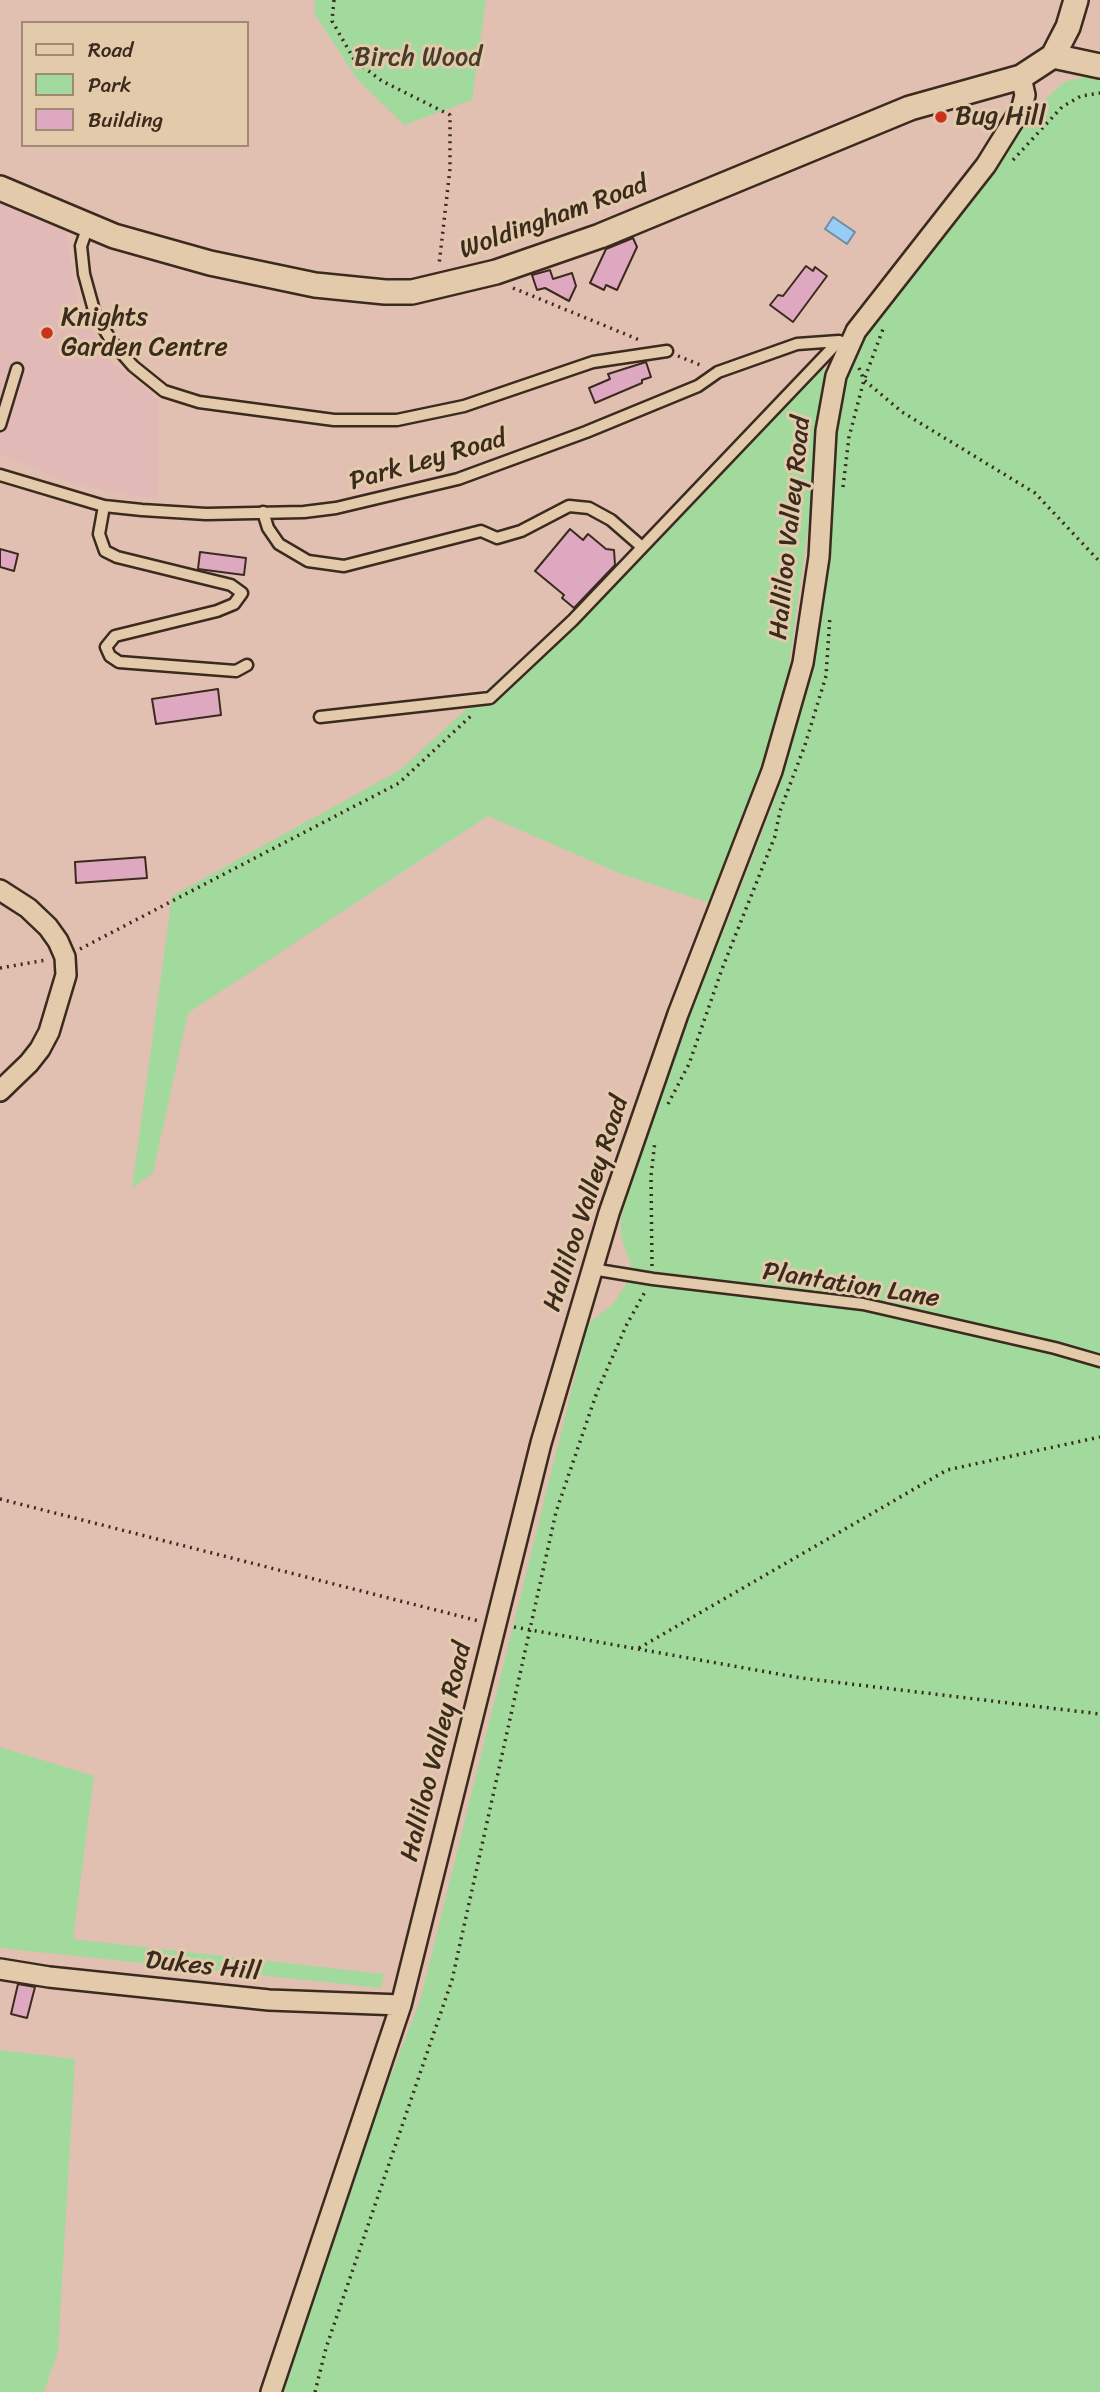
<!DOCTYPE html>
<style>
body{margin:0}
#map{position:relative;width:1100px;height:2392px;overflow:hidden;background:#e2c0b1;font-family:Sriracha,sans-serif}
canvas{display:block}
.legend{position:absolute;left:21px;top:21px;width:228px;height:126px;box-sizing:border-box;background:#e3caab;border:2px solid #a08a73;margin:0;padding:9px 12px;list-style:none;font-size:21px;color:#3b2a1e}
.legend li{display:flex;align-items:center;gap:14px;height:35px}
.legend b{width:35px;border:2px solid #a08a73}
</style>
<div id="map">
<canvas width="1100" height="2392"></canvas>
<ul class="legend">
<li><b style="height:9px;background:#e3caab"></b>Road</li>
<li><b style="height:19px;background:#a2d99d"></b>Park</li>
<li><b style="height:19px;background:#dea9c0"></b>Building</li>
</ul>
</div>
<script>
const c = document.querySelector('canvas').getContext('2d');
c.lineJoin = 'round';
function fill(path, color) {
  c.fillStyle = color;
  c.fill(path, 'evenodd');
}
function shape(rows) {
  const path = new Path2D();
  for (const r of rows) {
    path.moveTo(r[0], r[1]);
    for (let i = 2; i < r.length; i += 2) path.lineTo(r[i], r[i + 1]);
  }
  return path;
}
function strokePath(path, color, width, dash) {
  c.strokeStyle = color;
  c.lineWidth = width;
  c.lineCap = dash ? 'butt' : 'round';
  c.setLineDash(dash || []);
  c.stroke(path);
}
function label(font, color, halo, rows, align = 'center') {
  c.font = font + ' Sriracha,sans-serif';
  c.lineWidth = 6;
  c.setLineDash([]);
  c.textBaseline = 'middle';
  c.strokeStyle = halo;
  c.fillStyle = color;
  for (const [text, x, y, turn = 0] of rows) {
    c.save();
    c.translate(x, y);
    c.rotate((+turn || 0) * Math.PI / 180);
    c.textAlign = isNaN(turn) ? turn : align;
    if (halo) c.strokeText(text, 0, 0);
    c.fillText(text, 0, 0);
    c.restore();
  }
}
const built = shape([
 [0,201,65,228,78,306,108,359,159,401,158,500,67,482,0,454]
]);
const green = shape([
 [315,0,486,0,472,100,404,125,357,79,314,13],
 [1100,73,1100,2392,284,2392,356,2165,420,2001,588,1324,614,1303,627,1282,631,1265,621,1237,621,1217,642,1145,684,1024,728,920,777,793,813,672,827,564,834,436,840,394,851,360,862,337,1004,156,1036,108,1064,82],
 [811,361,825,369,815,437,810,514,788,672,767,750,710,903,621,874,488,816,188,1013,153,1173,132,1188,172,896,400,770,575,609],
 [0,1747,94,1776,73,1939,384,1974,381,1988,0,1948],
 [0,2050,75,2059,58,2351,44,2392,0,2392]
]);
const water = shape([
 [833,217,855,232,847,244,825,229,833,217]
]);
const building = shape([
 [633,238,637,247,617,290,606,285,604,290,590,283,606,249,633,238],
 [806,266,813,271,815,267,827,276,793,322,770,305,778,295,783,296,806,266],
 [550,270,553,279,572,273,576,286,569,301,545,288,537,290,532,275,550,270],
 [646,362,651,377,642,380,642,383,595,403,589,388,610,379,608,374,646,362],
 [570,529,583,540,588,534,606,549,614,550,615,565,574,608,562,598,564,595,535,571,570,529],
 [0,549,18,554,14,571,0,567,0,549],
 [200,552,246,558,244,575,198,569,200,552],
 [218,689,221,715,156,724,152,699,218,689],
 [145,857,147,878,76,883,75,862,145,857],
 [18,1984,35,1987,27,2018,11,2014,18,1984]
]);
const path = shape([
 [334,0,332,21,355,61,382,81,450,115,450,169,439,265],
 [1013,160,1062,107,1081,96,1100,93],
 [513,288,642,341],
 [678,356,703,366],
 [859,368,864,380,902,412,1035,493,1100,562],
 [843,487,849,437,864,380,883,329],
 [80,949,399,783,473,714],
 [0,968,46,960],
 [668,1104,689,1064,722,969,775,836,780,811,805,745,826,676,830,616],
 [652,1266,651,1176,655,1141],
 [0,1499,479,1621],
 [514,1627,801,1678,1100,1714],
 [639,1648,947,1470,1100,1437],
 [315,2392,326,2348,452,1980,556,1512,597,1392,627,1324,646,1290]
]);
const service = shape([
 [88,226,81,246,84,274,95,314,112,342,133,366,164,391,199,402,334,420,397,420,464,406,593,362,667,351],
 [0,425,17,369],
 [0,475,104,506,142,510,206,514,304,512,336,508,458,479,586,432,698,386,718,372,797,344,839,341,849,345],
 [104,506,99,534,105,551,117,557,231,585,242,593,234,604,217,611,115,636,106,647,110,656,119,662,236,671,247,665],
 [263,512,268,528,279,544,308,561,344,566,481,531,497,538,521,531,569,506,589,508,611,520,642,547],
 [320,717,490,698,573,620,839,341],
 [592,1269,653,1279,863,1304,1055,1348,1100,1361]
]);
const minor = shape([
 [0,890,28,908,48,927,58,941,65,957,66,975,49,1032,40,1049,29,1063,0,1091],
 [0,1969,49,1977,269,2000,401,2005],
 [271,2392,401,2005,541,1443,609,1213,678,1014,772,771,803,663,819,557,826,431,836,376,856,331,986,165,1022,107,1025,95,1021,77]
]);
const tertiary = shape([
 [1053,56,1100,66],
 [0,188,114,236,210,263,315,285,385,292,412,292,496,272,600,236,910,108,1021,77,1053,56,1068,27,1076,0]
]);
const markers = [
 [941,117,7,"#c8321e"],
 [47,333,7,"#c8321e"]
];
const parkNames = [
 ["Birch Wood",418,58]
];
const poiNames = [
 ["Bug Hill",955,117],
 ["Knights",61,318],
 ["Garden Centre",61,348]
];
const streetNames = [
 ["Woldingham Road",554,218,-20],
 ["Park Ley Road",428,461,-16],
 ["Halliloo Valley Road",791,528,-84],
 ["Halliloo Valley Road",587,1204,-72],
 ["Plantation Lane",851,1286,9],
 ["Halliloo Valley Road",437,1752,-76],
 ["Dukes Hill",203,1967,6]
];
fill(built, '#e1b9b6');
fill(green, '#a2d99d');
fill(water, '#97ccf5');
strokePath(water, '#728b9f', 2);
fill(building, '#dea9c0');
strokePath(building, '#3b2a1e', 2);
strokePath(service, '#3b2a1e', 15);
strokePath(minor, '#3b2a1e', 24);
strokePath(tertiary, '#3b2a1e', 28);
strokePath(path, '#3b2a1e', 3.5, [2, 5]);
strokePath(service, '#e3caab', 10);
strokePath(minor, '#e3caab', 19);
strokePath(tertiary, '#e3caab', 23);
for (const [x, y, r, color] of markers) {
  const dot = new Path2D();
  dot.arc(x, y, r, 0, 2 * Math.PI);
  c.fillStyle = color;
  c.fill(dot);
  strokePath(dot, '#e3caab', 2.5);
}
label('26px', '#453c2b', '#e3caab', parkNames);
label('26px', '#3b2a1e', '#e3caab', poiNames, 'left');
label('26px', '#3b2a1e', '#e3caab', streetNames);
</script>
